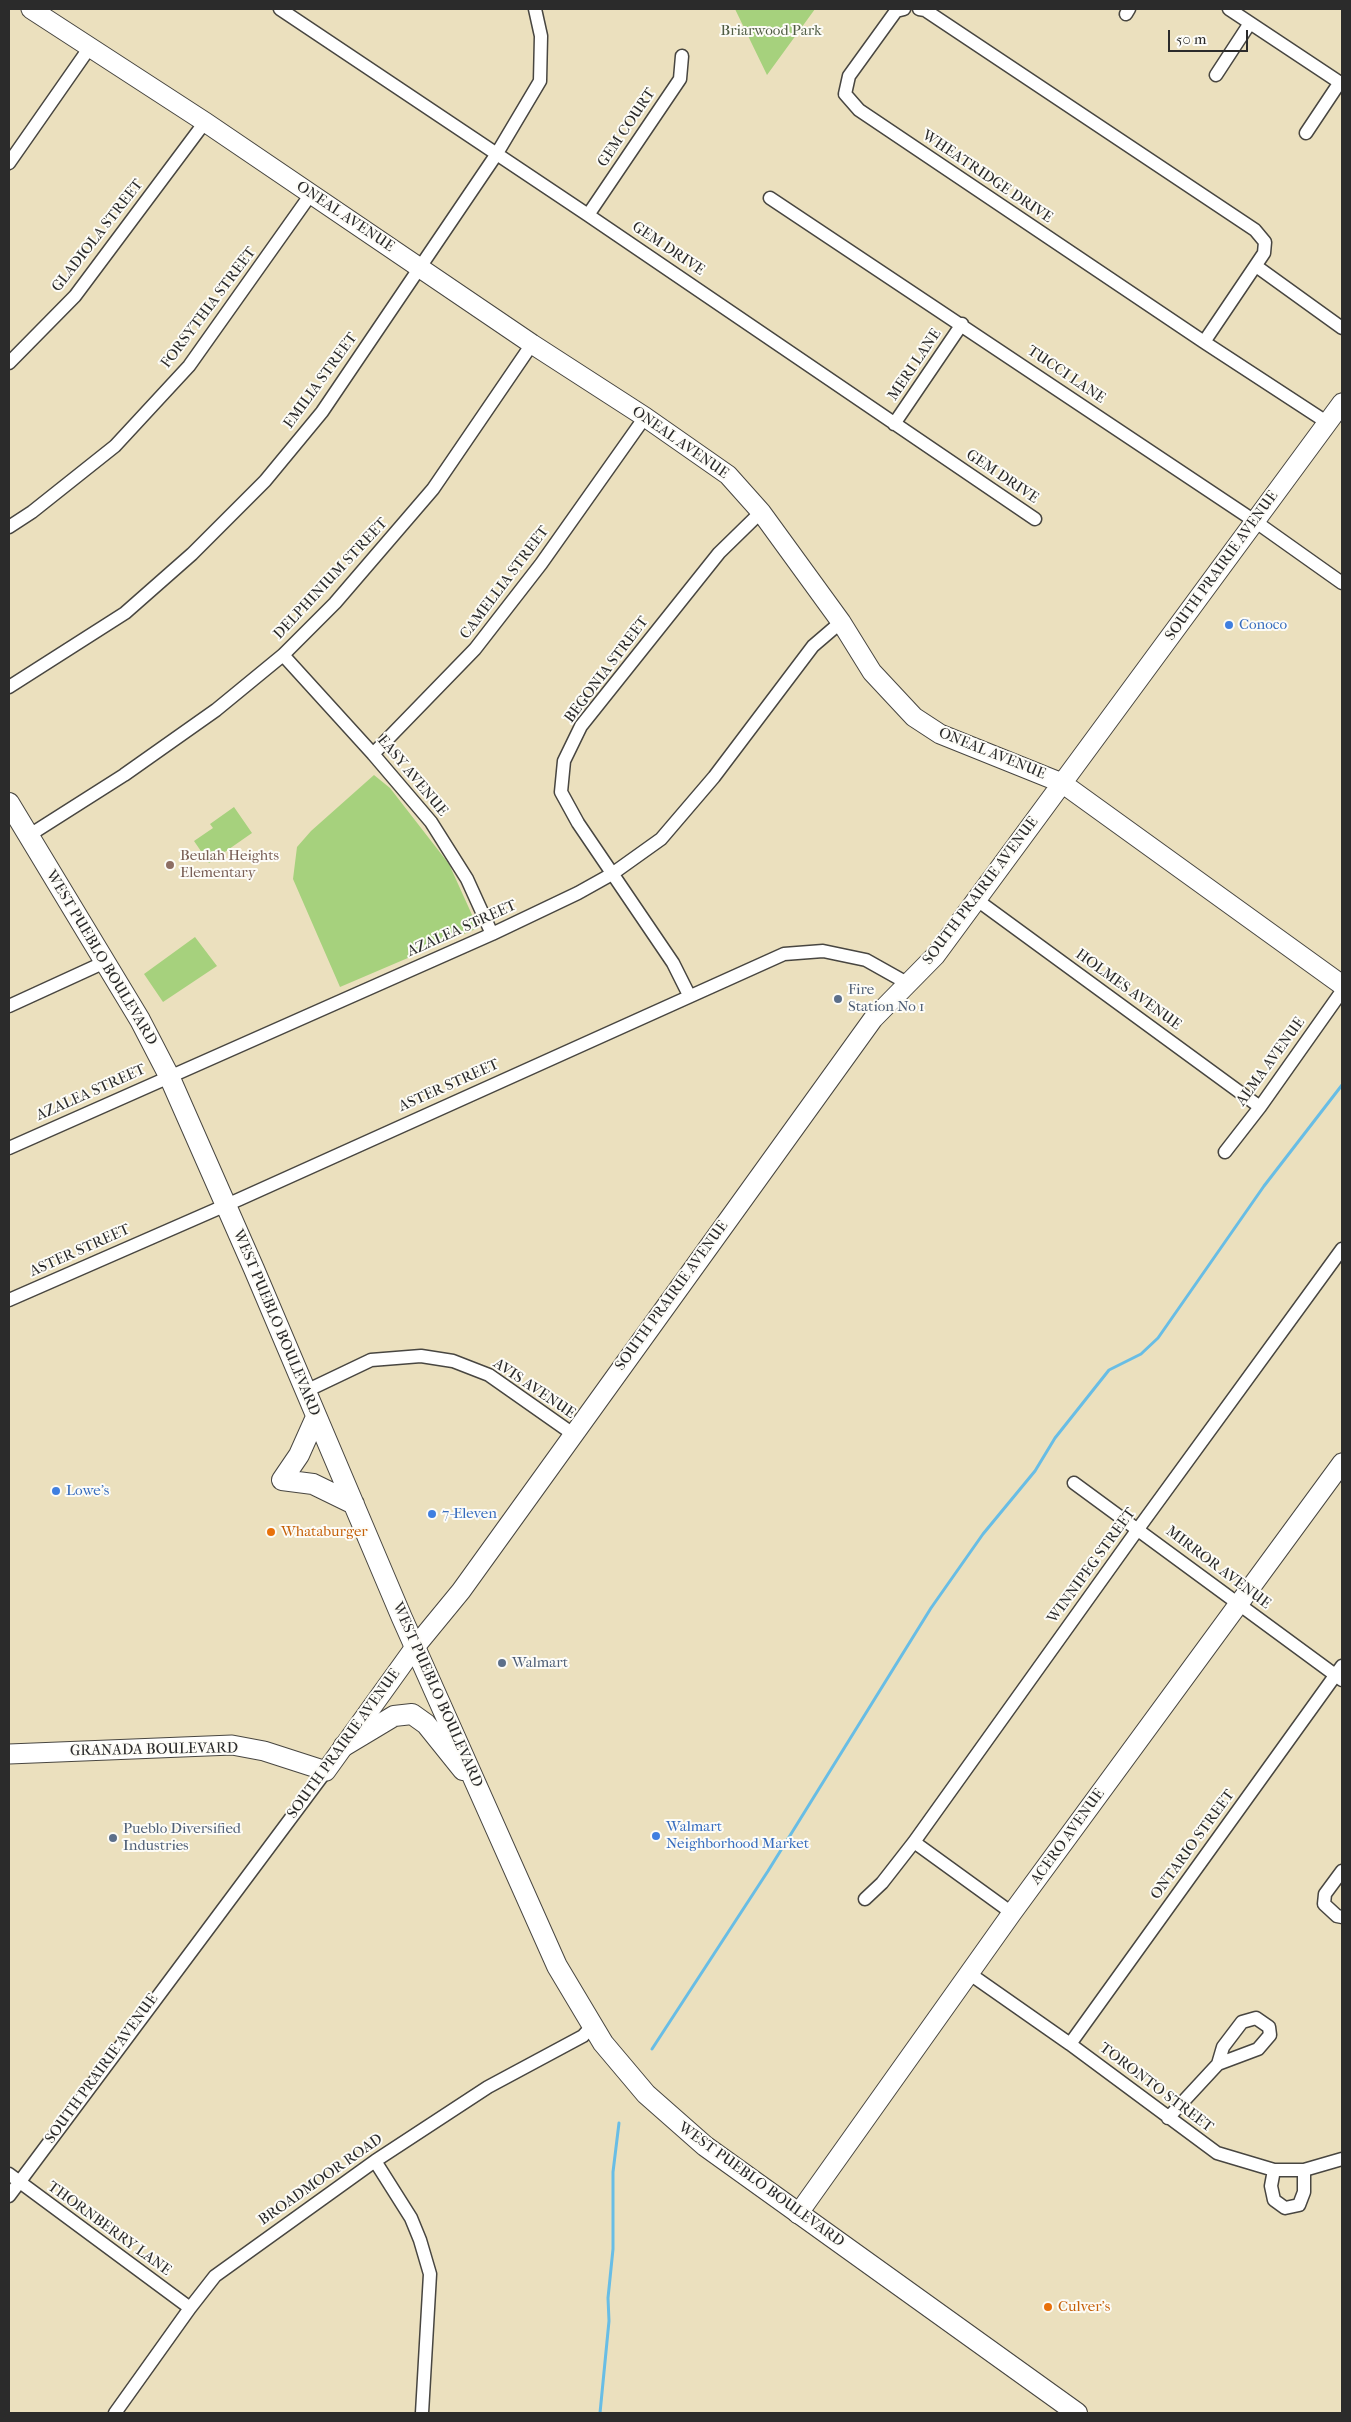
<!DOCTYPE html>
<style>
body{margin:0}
#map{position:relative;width:1351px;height:2422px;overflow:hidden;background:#ebe0be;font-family:"IM FELL French Canon",serif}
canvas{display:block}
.frame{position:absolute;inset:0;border:10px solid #2b2b2b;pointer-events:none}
.scale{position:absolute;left:1168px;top:30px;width:80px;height:22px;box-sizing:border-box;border:2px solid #2b2b2b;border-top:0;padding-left:6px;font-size:15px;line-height:18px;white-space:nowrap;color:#2b2b2b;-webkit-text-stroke:4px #fdfcf7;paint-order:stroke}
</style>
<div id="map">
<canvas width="1351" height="2422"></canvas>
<div class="frame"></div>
<div class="scale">50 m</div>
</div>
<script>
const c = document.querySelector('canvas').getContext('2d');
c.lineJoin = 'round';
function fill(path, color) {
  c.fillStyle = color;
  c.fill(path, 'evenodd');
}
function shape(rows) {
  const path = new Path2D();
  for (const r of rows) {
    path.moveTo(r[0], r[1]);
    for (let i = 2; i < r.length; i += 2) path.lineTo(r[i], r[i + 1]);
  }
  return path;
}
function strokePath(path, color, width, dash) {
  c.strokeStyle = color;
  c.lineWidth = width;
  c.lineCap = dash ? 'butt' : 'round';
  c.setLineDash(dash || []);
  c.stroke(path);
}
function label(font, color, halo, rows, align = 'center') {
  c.font = font + ' "IM FELL French Canon",serif';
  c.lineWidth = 4;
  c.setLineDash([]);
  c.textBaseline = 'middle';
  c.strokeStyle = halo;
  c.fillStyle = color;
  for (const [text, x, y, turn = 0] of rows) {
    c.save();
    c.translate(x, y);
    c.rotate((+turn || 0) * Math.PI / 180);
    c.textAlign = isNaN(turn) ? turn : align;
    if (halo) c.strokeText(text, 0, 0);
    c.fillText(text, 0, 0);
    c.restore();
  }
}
const green = shape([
 [735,9,815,9,767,75],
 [374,775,390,788,449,864,478,928,340,987,293,879,297,847,311,831],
 [234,807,252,833,209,863,194,841,213,828,210,824],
 [195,937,217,966,163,1002,144,974]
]);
const stream = shape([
 [652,2049,768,1871,931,1608,983,1534,1035,1471,1055,1438,1109,1370,1141,1354,1158,1338,1264,1186,1342,1085],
 [600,2413,609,2321,608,2298,613,2249,613,2172,619,2123]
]);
const street = shape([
 [280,9,588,215,1035,519],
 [904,9,896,11,849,76,845,94,859,110,1204,342,1328,423],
 [919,9,925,10,1255,230,1265,242,1264,253,1204,342],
 [1229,9,1342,84],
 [1126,14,1129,9],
 [1216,75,1250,23],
 [1306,133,1340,82],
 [9,163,90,47],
 [770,198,1256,522,1342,583],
 [588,215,680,79,682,56],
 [1256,266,1342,328],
 [9,363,75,296,205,122],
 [894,424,962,324],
 [9,527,32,512,115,446,189,366,311,194],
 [283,655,373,754,431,822,467,879,492,934],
 [9,687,125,613,192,554,265,481,322,412,496,155,540,81,541,36,535,9],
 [373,754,475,649,541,564,645,417],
 [28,836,124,775,216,710,283,655,335,603,433,489,532,344],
 [977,900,1260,1107],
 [689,995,673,963,578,823,561,792,564,761,581,726,719,553,761,512],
 [9,1006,105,962],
 [9,1148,492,934,578,893,612,874,661,839,714,777,813,646,841,622],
 [1225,1152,1260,1107,1342,991],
 [9,1300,240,1199,784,954,823,951,866,960,907,983],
 [306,1391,371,1360,421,1356,453,1361,489,1375,573,1434],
 [1074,1483,1342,1680],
 [914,1842,1012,1913],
 [1342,1871,1325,1894,1324,1904,1337,1916,1342,1917],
 [865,1899,882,1883,914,1842,1138,1529,1342,1249],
 [970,1974,1070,2044,1217,2153,1274,2170,1304,2170,1342,2159],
 [1070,2044,1342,1666],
 [1168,2118,1218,2064,1223,2047,1242,2022,1256,2018,1269,2027,1270,2035,1258,2049,1218,2064],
 [375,2161,411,2218,420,2240,430,2274,422,2413],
 [1274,2170,1271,2186,1274,2200,1285,2208,1299,2205,1304,2192,1304,2170],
 [9,2174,190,2308],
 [9,2196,326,1771],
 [115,2413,190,2308,215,2276,375,2161,488,2087,583,2036,592,2026]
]);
const secondary = shape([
 [31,9,205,122,532,344,645,417,728,475,761,512,841,622,872,672,914,717,940,734,1062,783,1342,985],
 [9,1754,232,1745,264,1751,326,1771,415,1647,461,1591,873,1019,935,956,1342,403],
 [798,2214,1012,1913,1342,1463]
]);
const primary = shape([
 [9,803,140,1020,169,1076,254,1269,402,1618,557,1966,603,2043,646,2094,705,2146,1077,2413],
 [316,1417,299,1455,282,1480,313,1484,354,1504],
 [344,1746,394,1716,412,1714,426,1724,463,1770]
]);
const markers = [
 [1229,625,5,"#3f7fe0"],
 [170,865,5,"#8d6e63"],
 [838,999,5,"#5c6f8a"],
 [56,1491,5,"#3f7fe0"],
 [432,1514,5,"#3f7fe0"],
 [271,1532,5,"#e8710a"],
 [502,1663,5,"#5c6f8a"],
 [656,1836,5,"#3f7fe0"],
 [113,1838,5,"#5c6f8a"],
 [1048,2307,5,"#e8710a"]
];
const parkNames = [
 ["Briarwood Park",771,31]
];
const streetNames = [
 ["GEM COURT",627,128,-56],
 ["WHEATRIDGE DRIVE",987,177,34],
 ["ONEAL AVENUE",345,217,34],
 ["GLADIOLA STREET",98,236,-52],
 ["GEM DRIVE",668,249,34],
 ["FORSYTHIA STREET",209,308,-53],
 ["MERI LANE",915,365,-56],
 ["TUCCI LANE",1066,375,34],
 ["EMILIA STREET",321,381,-54],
 ["ONEAL AVENUE",680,443,35],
 ["GEM DRIVE",1002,477,34],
 ["SOUTH PRAIRIE AVENUE",1222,566,-54],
 ["DELPHINIUM STREET",331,579,-47],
 ["CAMELLIA STREET",505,583,-53],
 ["BEGONIA STREET",607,670,-53],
 ["ONEAL AVENUE",992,754,22],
 ["EASY AVENUE",412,776,50],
 ["SOUTH PRAIRIE AVENUE",981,891,-53],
 ["AZALEA STREET",462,929,-24],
 ["WEST PUEBLO BOULEVARD",101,958,59],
 ["HOLMES AVENUE",1128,990,36],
 ["ALMA AVENUE",1271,1062,-54],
 ["ASTER STREET",449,1086,-24],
 ["AZALEA STREET",91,1093,-24],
 ["ASTER STREET",80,1251,-24],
 ["SOUTH PRAIRIE AVENUE",672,1296,-54],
 ["WEST PUEBLO BOULEVARD",276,1323,67],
 ["AVIS AVENUE",534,1389,34],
 ["WINNIPEG STREET",1092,1566,-54],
 ["MIRROR AVENUE",1218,1568,37],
 ["WEST PUEBLO BOULEVARD",437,1695,66],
 ["SOUTH PRAIRIE AVENUE",344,1744,-54],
 ["GRANADA BOULEVARD",154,1750,-1],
 ["ACERO AVENUE",1068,1837,-54],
 ["ONTARIO STREET",1193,1845,-54],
 ["SOUTH PRAIRIE AVENUE",102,2069,-54],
 ["TORONTO STREET",1156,2088,37],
 ["BROADMOOR ROAD",321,2180,-35],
 ["WEST PUEBLO BOULEVARD",761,2185,36],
 ["THORNBERRY LANE",109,2229,36]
];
const shopNames = [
 ["Conoco",1239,625],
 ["Lowe's",66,1491],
 ["7-Eleven",442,1514],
 ["Walmart",666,1827],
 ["Neighborhood Market",666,1844]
];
const educationNames = [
 ["Beulah Heights",180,856],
 ["Elementary",180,873]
];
const serviceNames = [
 ["Fire",848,990],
 ["Station No 1",848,1007],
 ["Walmart",512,1663],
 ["Pueblo Diversified",123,1829],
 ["Industries",123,1846]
];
const foodNames = [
 ["Whataburger",281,1532],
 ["Culver's",1058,2307]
];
fill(green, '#a6d17d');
strokePath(stream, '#68bde5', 3);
strokePath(street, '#484641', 15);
strokePath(secondary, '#484641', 21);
strokePath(primary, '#484641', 22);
strokePath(street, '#fff', 12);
strokePath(secondary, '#fff', 19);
strokePath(primary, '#fff', 20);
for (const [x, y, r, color] of markers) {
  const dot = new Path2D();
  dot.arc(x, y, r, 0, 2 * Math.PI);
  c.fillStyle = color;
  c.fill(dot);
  strokePath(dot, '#fdfcf7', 2);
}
label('15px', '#505d44', '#fdfcf7', parkNames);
label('15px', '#2b2b2b', '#fdfcf7', streetNames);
label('15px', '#366cbe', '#fdfcf7', shopNames, 'left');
label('15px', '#785e54', '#fdfcf7', educationNames, 'left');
label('15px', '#4e5e75', '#fdfcf7', serviceNames, 'left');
label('15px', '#c56008', '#fdfcf7', foodNames, 'left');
</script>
